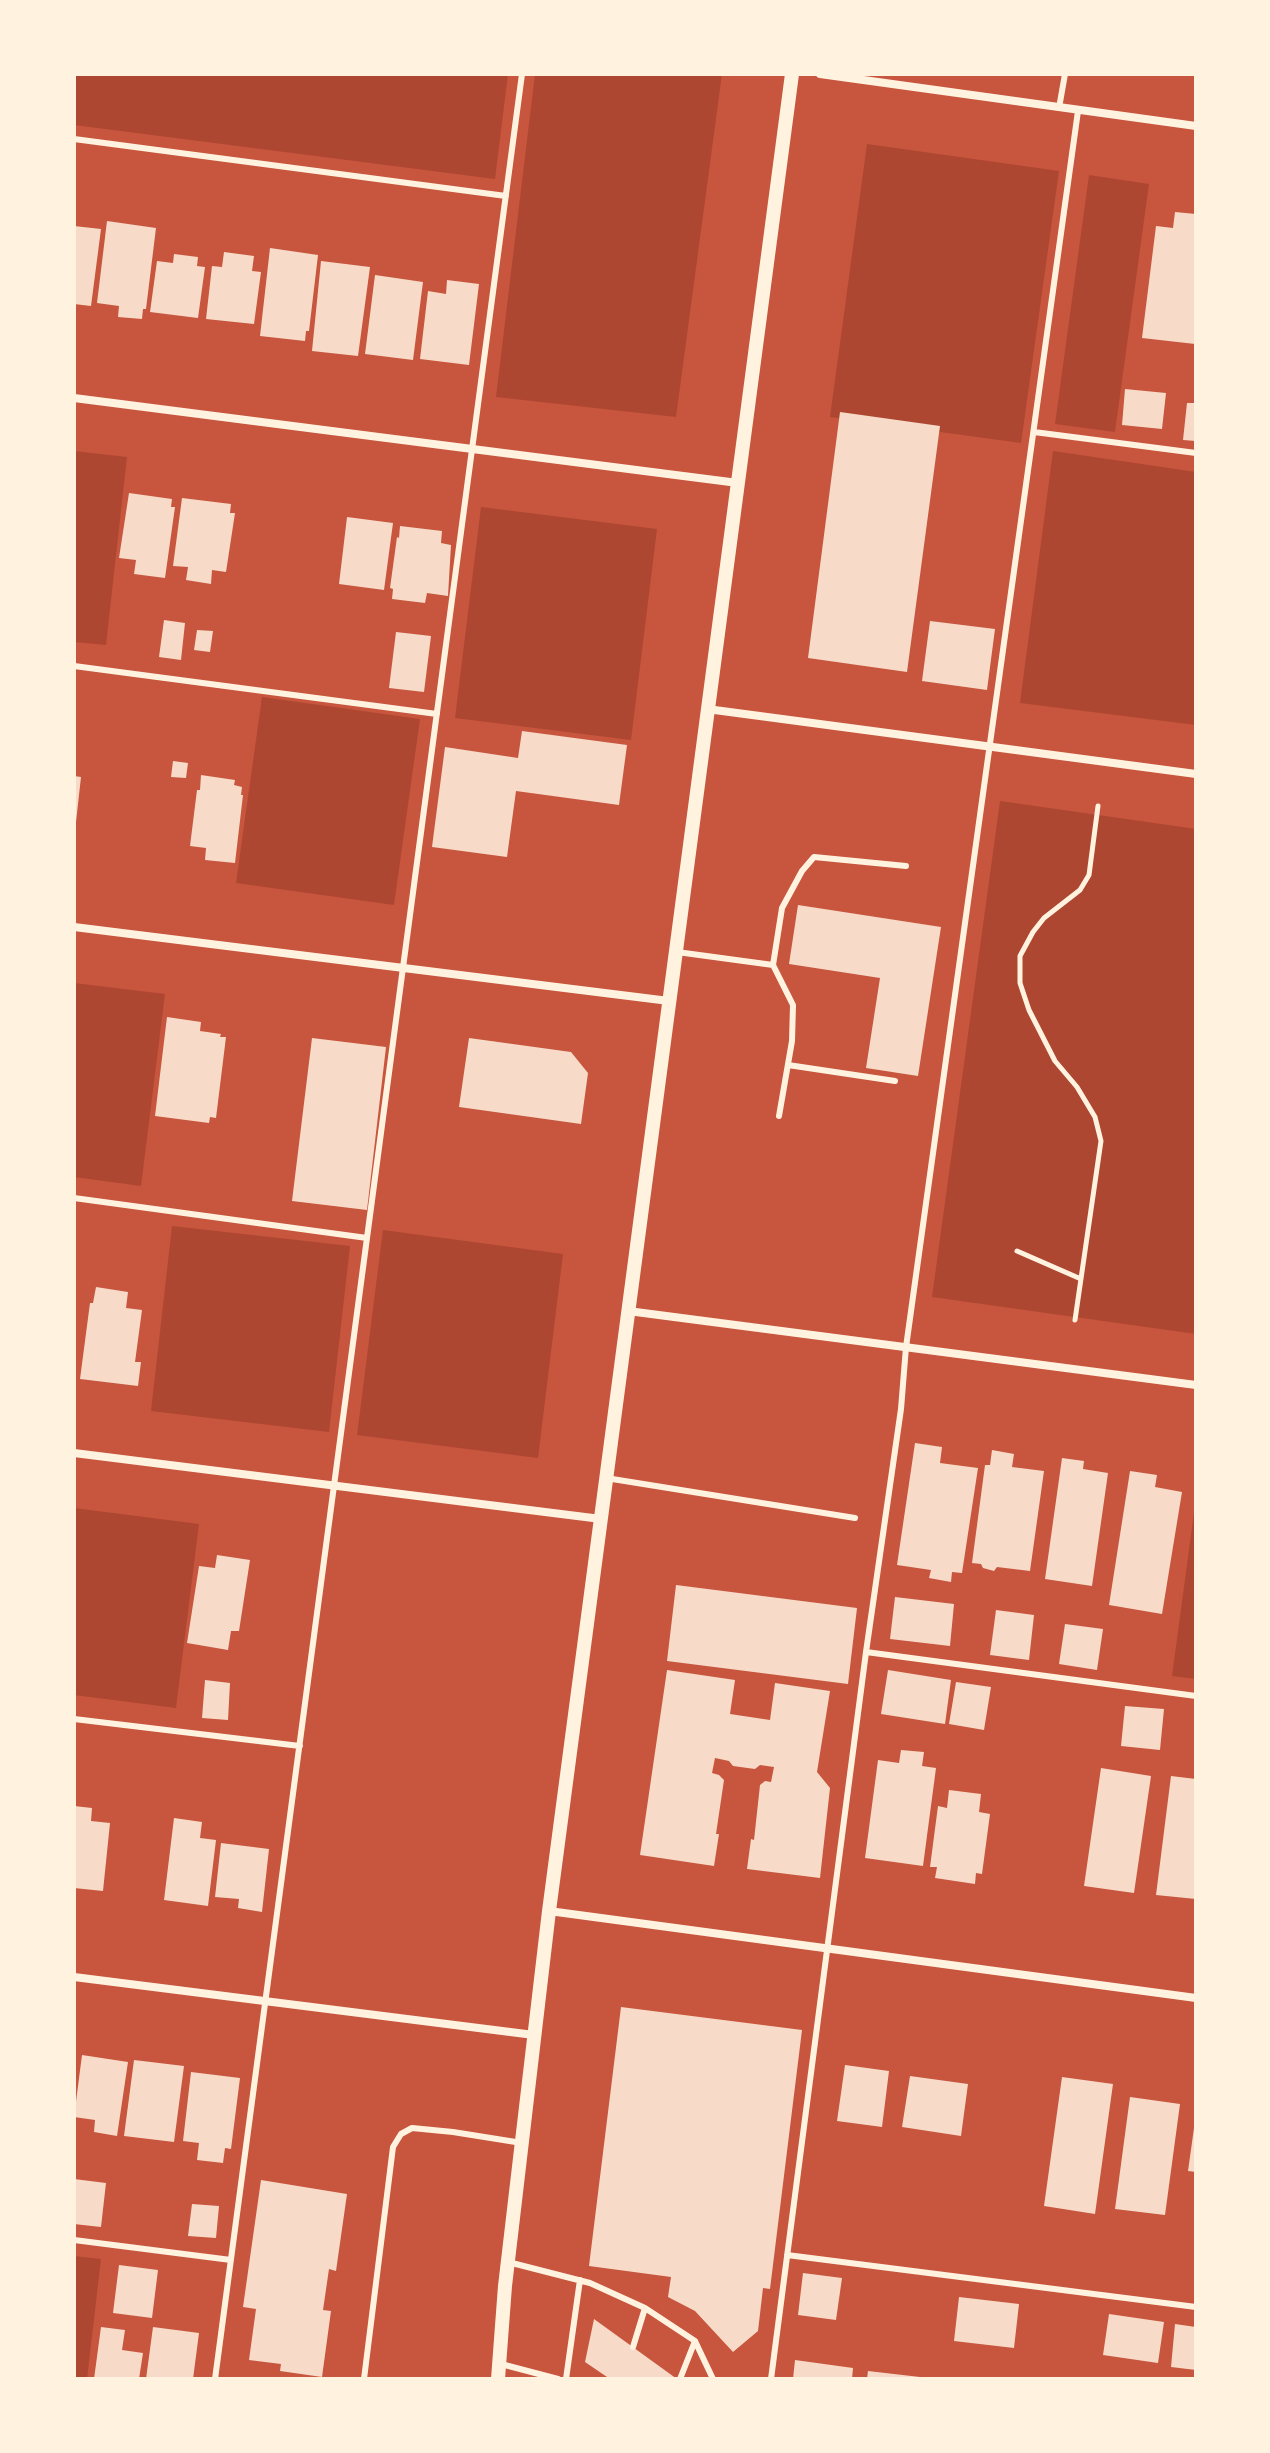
<!DOCTYPE html>
<style>
body{margin:0}
#map{position:relative;width:1270px;height:2453px;overflow:hidden;background:#c8553d;font-family:Poppins,sans-serif}
canvas{display:block}
.frame{position:absolute;inset:0;border:76px solid #fff3e0;pointer-events:none}
</style>
<div id="map">
<canvas width="1270" height="2453"></canvas>
<div class="frame"></div>
</div>
<script>
const c = document.querySelector('canvas').getContext('2d');
c.lineJoin = 'round';
function fill(path, color) {
  c.fillStyle = color;
  c.fill(path, 'evenodd');
}
function shape(rows) {
  const path = new Path2D();
  for (const r of rows) {
    path.moveTo(r[0], r[1]);
    for (let i = 2; i < r.length; i += 2) path.lineTo(r[i], r[i + 1]);
  }
  return path;
}
function strokePath(path, color, width, dash) {
  c.strokeStyle = color;
  c.lineWidth = width;
  c.lineCap = dash ? 'butt' : 'round';
  c.setLineDash(dash || []);
  c.stroke(path);
}
const green = shape([
 [74,74,508,74,495,179,74,125],
 [535,74,722,74,676,417,496,397],
 [867,144,1059,171,1021,443,830,417],
 [1089,175,1149,184,1115,432,1055,424],
 [74,451,127,457,106,645,74,642],
 [1053,451,1196,472,1196,725,1020,703],
 [481,507,657,529,631,740,455,718],
 [262,697,420,719,394,905,236,883],
 [1000,801,1196,829,1196,1334,932,1297],
 [74,983,165,994,141,1186,74,1177],
 [172,1226,350,1246,329,1432,151,1411],
 [383,1230,563,1254,538,1458,357,1435],
 [1196,1498,1196,1679,1172,1676],
 [74,1508,199,1524,176,1708,74,1695],
 [74,2256,101,2259,87,2379,74,2379]
]);
const building = shape([
 [1175,212,1196,214,1195,344,1142,338,1156,226,1173,228],
 [107,221,156,228,146,309,143,309,142,319,118,317,119,306,97,303],
 [74,226,101,229,91,306,74,304],
 [270,248,318,255,309,331,306,331,305,341,260,336],
 [224,252,254,256,252,271,261,272,254,324,206,319,212,266,222,267],
 [174,254,198,257,197,266,205,267,198,318,150,312,157,261,173,263],
 [321,261,370,267,358,356,312,351],
 [375,275,423,282,413,360,365,354],
 [447,280,479,284,469,365,420,359,428,291,446,294],
 [1125,389,1166,393,1162,429,1122,425],
 [1187,403,1196,403,1196,441,1183,440],
 [840,412,940,426,907,672,808,658],
 [129,493,172,499,171,507,175,507,165,578,134,574,136,560,119,558],
 [182,498,231,504,230,513,235,513,226,572,212,570,211,584,186,580,188,567,173,566],
 [347,517,393,523,384,590,339,584],
 [400,526,442,531,441,543,451,545,448,596,427,593,425,603,392,599,393,589,390,588,397,537,399,538],
 [164,620,185,623,181,660,159,657],
 [930,621,995,629,987,690,922,681],
 [197,630,213,631,210,652,194,650],
 [396,632,431,636,424,692,389,688],
 [522,731,627,745,619,805,516,791,507,857,432,847,445,747,518,758],
 [173,761,188,763,186,778,171,777],
 [201,775,235,780,234,785,242,787,241,795,243,795,235,863,205,860,206,848,190,846,197,790,200,790],
 [74,776,81,777,76,822,74,822],
 [798,905,941,927,918,1076,866,1068,880,978,789,964],
 [167,1017,201,1022,200,1031,221,1034,220,1037,226,1037,216,1118,210,1117,209,1123,155,1116],
 [312,1038,386,1047,367,1210,292,1201],
 [469,1038,571,1052,588,1073,581,1124,459,1107],
 [96,1287,128,1292,126,1308,142,1310,135,1362,141,1362,138,1386,80,1379,90,1303,93,1303],
 [915,1443,942,1447,940,1463,978,1468,962,1573,952,1572,951,1582,929,1578,931,1570,897,1565],
 [992,1450,1014,1454,1012,1467,1044,1471,1030,1571,997,1567,994,1571,983,1568,981,1564,972,1563,985,1465,990,1465],
 [1062,1458,1084,1461,1083,1469,1108,1473,1092,1586,1045,1579],
 [1130,1471,1157,1475,1155,1487,1182,1492,1162,1614,1109,1605],
 [217,1555,250,1560,239,1631,231,1631,228,1650,187,1643,199,1566,215,1568],
 [676,1585,857,1608,848,1684,667,1661],
 [895,1597,954,1604,950,1646,890,1639],
 [996,1610,1034,1615,1029,1660,990,1655],
 [1065,1624,1103,1629,1097,1670,1059,1664],
 [667,1670,735,1680,730,1714,770,1720,775,1683,830,1691,817,1772,830,1788,820,1878,747,1869,751,1839,754,1840,760,1785,765,1781,771,1782,774,1767,760,1765,755,1769,733,1766,729,1761,715,1758,712,1773,719,1775,724,1780,716,1834,719,1834,714,1866,640,1855],
 [888,1670,951,1680,945,1724,881,1714],
 [205,1680,230,1683,228,1720,202,1718],
 [956,1682,991,1687,984,1730,949,1724],
 [1125,1706,1164,1709,1160,1750,1121,1746],
 [901,1750,924,1752,922,1766,936,1768,923,1866,865,1858,878,1760,899,1763],
 [1101,1768,1151,1776,1134,1893,1084,1886],
 [1171,1776,1196,1779,1196,1899,1156,1895],
 [949,1790,981,1794,979,1812,990,1814,982,1874,976,1873,975,1884,935,1878,937,1867,930,1867,938,1806,947,1808],
 [74,1806,92,1808,91,1821,110,1823,103,1891,74,1888],
 [174,1818,202,1822,200,1838,216,1840,208,1906,164,1900],
 [221,1843,269,1849,262,1912,238,1908,239,1899,215,1897],
 [621,2007,802,2030,770,2289,763,2288,758,2331,733,2352,695,2311,668,2297,671,2277,589,2266],
 [82,2055,128,2062,117,2136,94,2132,95,2120,74,2117],
 [134,2060,184,2066,174,2142,124,2136],
 [845,2065,889,2071,882,2127,837,2121],
 [191,2072,240,2078,231,2149,225,2148,223,2163,197,2160,199,2143,183,2141],
 [910,2076,968,2084,961,2136,902,2127],
 [1062,2077,1113,2084,1095,2214,1044,2206],
 [1130,2097,1180,2104,1165,2215,1115,2209],
 [1194,2128,1196,2128,1196,2172,1188,2171],
 [74,2179,106,2183,101,2227,74,2224],
 [261,2180,347,2194,336,2271,329,2269,323,2310,331,2311,322,2377,280,2371,281,2364,249,2360,256,2309,243,2307],
 [192,2204,219,2206,216,2238,188,2236],
 [119,2265,158,2270,152,2318,113,2313],
 [803,2273,842,2278,836,2320,798,2315],
 [959,2297,1019,2304,1014,2348,954,2341],
 [1109,2314,1164,2322,1158,2363,1103,2355],
 [594,2319,677,2379,610,2379,585,2362],
 [1175,2324,1196,2327,1196,2370,1171,2367],
 [101,2327,125,2330,122,2350,143,2353,139,2379,94,2379],
 [153,2327,199,2333,193,2379,146,2379],
 [795,2360,853,2368,852,2379,793,2379],
 [868,2371,920,2377,920,2379,867,2379]
]);
const path = shape([
 [1017,1251,1081,1279],
 [1075,1320,1101,1141,1095,1117,1077,1087,1055,1061,1029,1010,1020,983,1020,956,1033,932,1044,918,1080,890,1089,875,1098,806]
]);
const service = shape([
 [1059,108,1065,74],
 [74,139,506,196],
 [1034,432,1196,453],
 [74,666,437,714],
 [677,952,773,965,782,908,802,871,814,857,906,866],
 [773,965,793,1005,792,1041,779,1116],
 [788,1065,895,1081],
 [74,1198,367,1238],
 [606,1478,855,1518],
 [866,1652,1196,1696],
 [74,1719,300,1746],
 [74,2240,231,2260],
 [787,2255,1196,2307],
 [508,2262,590,2283,645,2308,695,2341,713,2379],
 [633,2347,645,2308],
 [501,2364,558,2379],
 [215,2379,522,74],
 [364,2379,393,2147,401,2134,412,2128,453,2132,522,2143],
 [566,2379,580,2280],
 [680,2379,695,2341],
 [771,2379,866,1652,901,1409,906,1347,1078,111]
]);
const minor = shape([
 [820,74,1196,126],
 [74,398,738,483],
 [707,709,1196,774],
 [74,927,669,1001],
 [628,1311,1196,1385],
 [74,1453,601,1519],
 [549,1911,1196,1998],
 [74,1977,534,2035]
]);
const tertiary = shape([
 [498,2379,505,2286,549,1911,792,74]
]);
fill(green, '#ae4732');
fill(building, '#f7dbc8');
strokePath(path, '#fff3e0', 5);
strokePath(service, '#fff3e0', 6);
strokePath(minor, '#fff3e0', 8);
strokePath(tertiary, '#fff3e0', 14);
</script>
